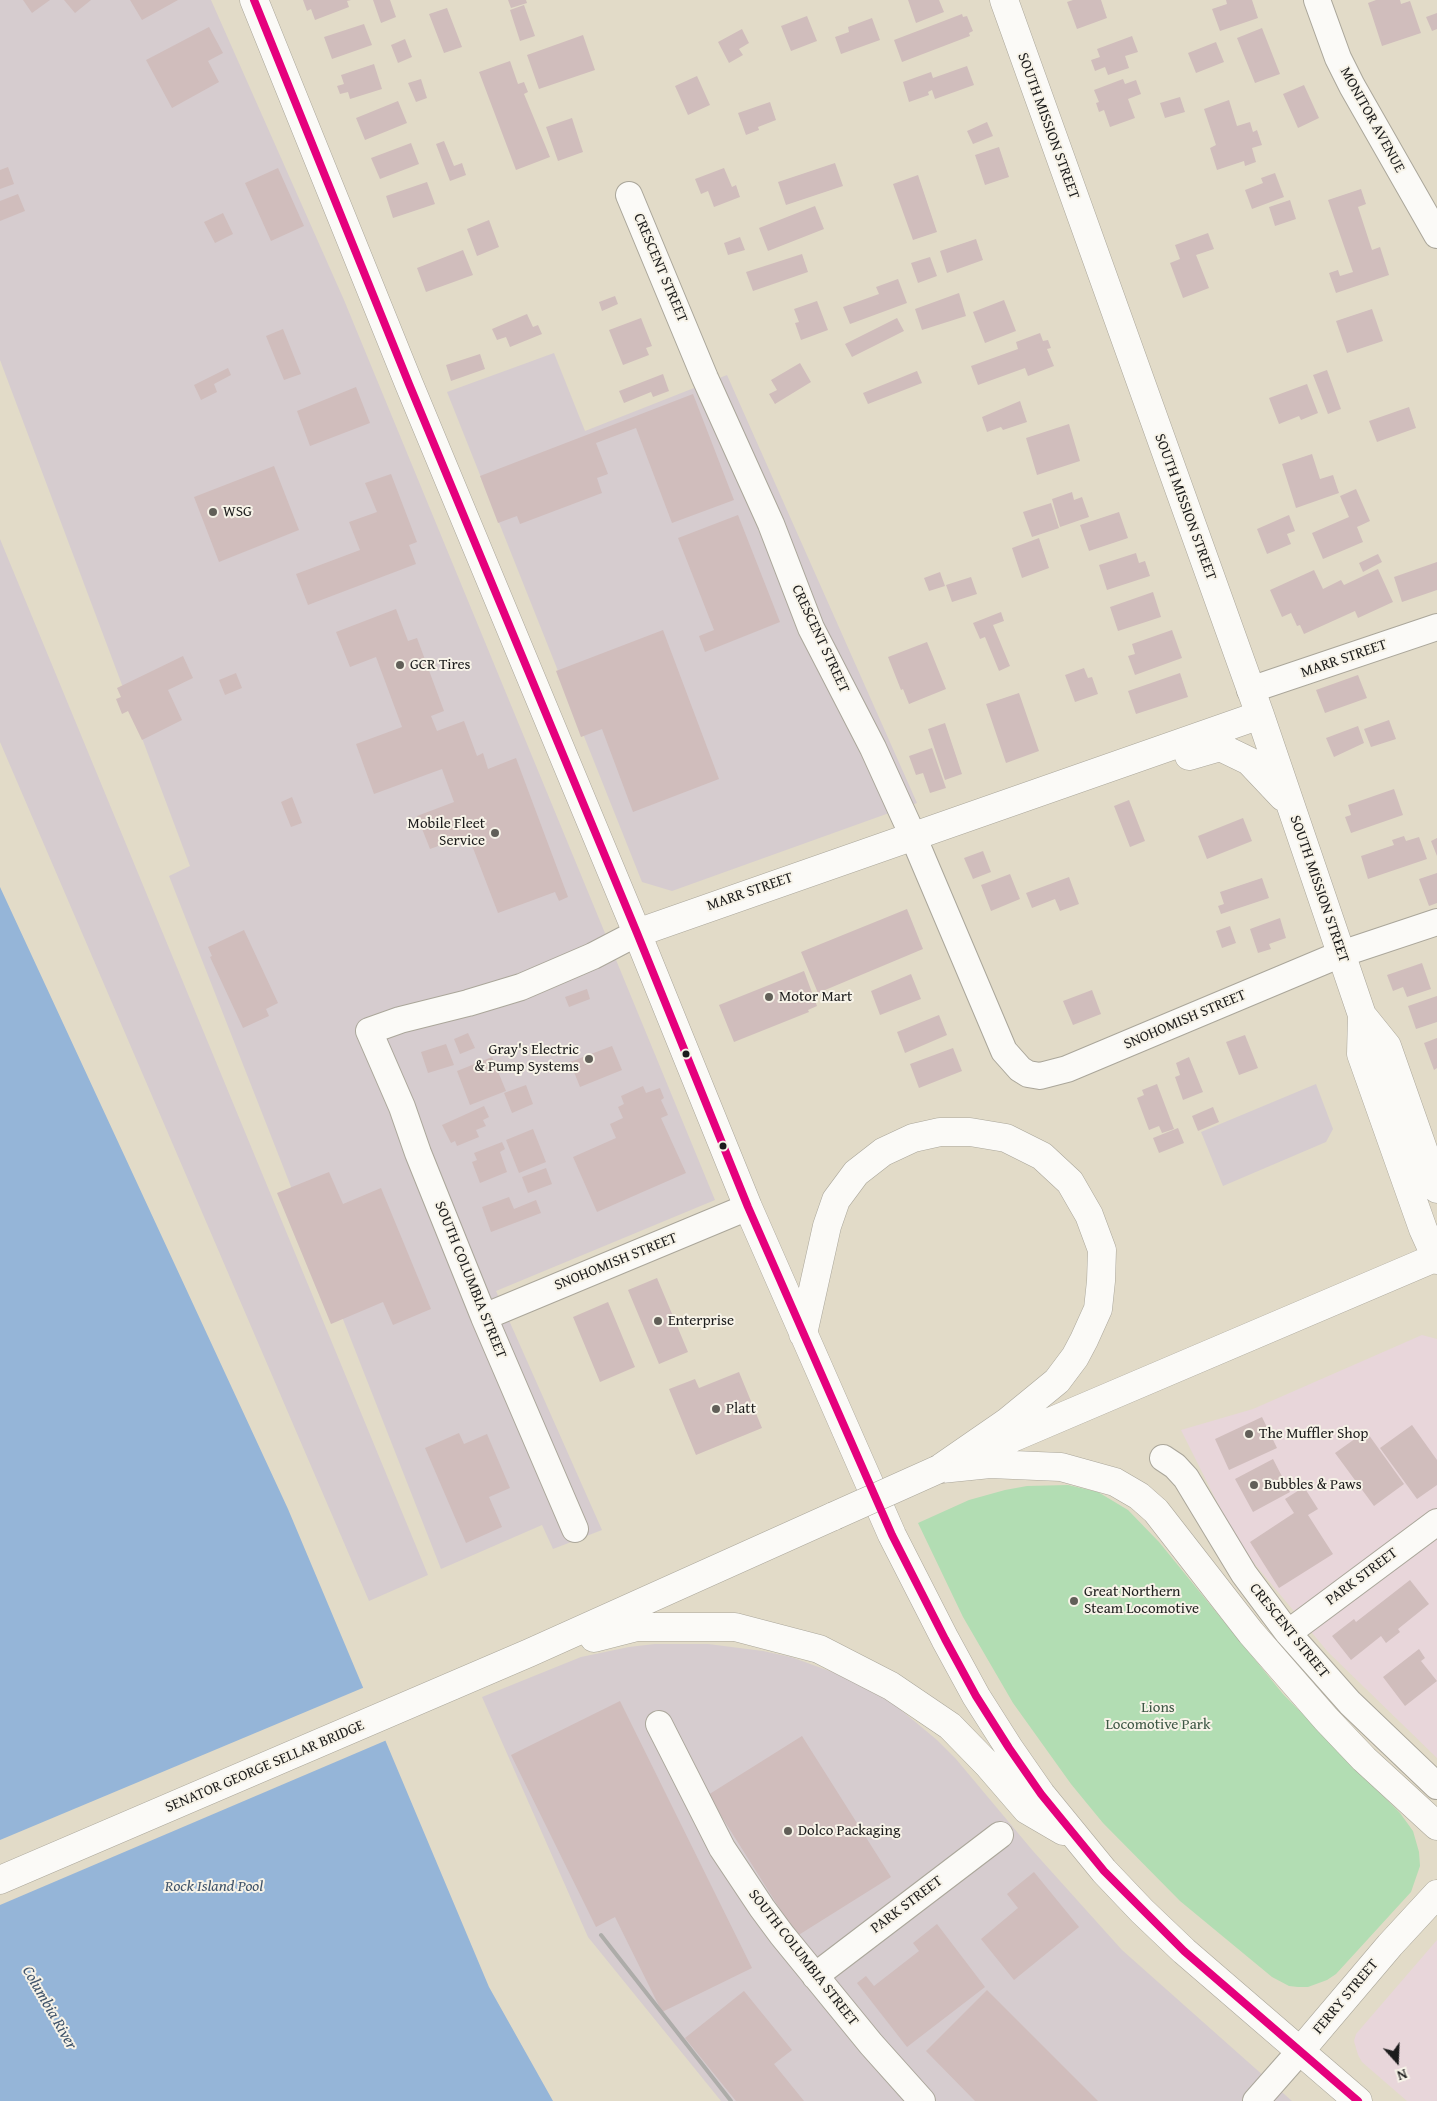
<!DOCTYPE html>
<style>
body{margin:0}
#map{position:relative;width:1437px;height:2101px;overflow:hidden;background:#e2dbc8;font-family:"Gentium Book Plus",serif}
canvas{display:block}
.north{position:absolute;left:1372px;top:2036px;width:50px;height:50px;-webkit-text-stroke:4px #f7f3e8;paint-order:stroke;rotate:160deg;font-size:14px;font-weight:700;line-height:20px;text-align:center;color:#1c1c1c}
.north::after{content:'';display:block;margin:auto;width:18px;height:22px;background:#1c1c1c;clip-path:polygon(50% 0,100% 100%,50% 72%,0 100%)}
</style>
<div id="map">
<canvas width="1437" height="2101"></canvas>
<div class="north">N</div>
</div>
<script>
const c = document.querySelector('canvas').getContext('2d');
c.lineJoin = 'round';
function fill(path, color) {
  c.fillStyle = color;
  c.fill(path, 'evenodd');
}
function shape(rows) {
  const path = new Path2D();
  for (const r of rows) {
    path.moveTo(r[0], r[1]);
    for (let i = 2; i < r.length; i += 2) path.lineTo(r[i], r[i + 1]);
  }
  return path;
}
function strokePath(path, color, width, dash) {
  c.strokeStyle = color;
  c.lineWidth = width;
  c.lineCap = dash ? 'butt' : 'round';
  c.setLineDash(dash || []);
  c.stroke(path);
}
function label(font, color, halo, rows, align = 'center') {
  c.font = font + ' "Gentium Book Plus",serif';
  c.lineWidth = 4;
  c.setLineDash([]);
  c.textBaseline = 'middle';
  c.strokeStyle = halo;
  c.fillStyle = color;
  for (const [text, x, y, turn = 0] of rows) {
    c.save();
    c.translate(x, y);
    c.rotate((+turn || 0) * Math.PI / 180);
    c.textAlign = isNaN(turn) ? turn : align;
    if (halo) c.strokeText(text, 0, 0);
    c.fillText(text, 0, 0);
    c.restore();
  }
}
const built = shape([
 [1422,1335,1437,1339,1437,1758,1328,1652,1238,1544,1181,1430,1253,1409],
 [1437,1940,1437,2101,1407,2101,1362,2062,1358,2055,1354,2041,1356,2034]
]);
const industrial = shape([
 [0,0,211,0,344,300,715,1200,496,1291,602,1530,553,1549,542,1525,441,1569,169,876,190,866,0,360],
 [554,353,585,431,727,375,917,803,672,891,642,882,447,392],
 [0,539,428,1575,369,1601,0,742],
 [1316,1084,1333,1129,1326,1142,1223,1186,1201,1132],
 [655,1644,708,1644,763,1651,791,1657,846,1677,895,1705,937,1740,956,1759,1033,1851,1122,1950,1292,2101,721,2101,588,1937,482,1697,581,1657,629,1647]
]);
const green = shape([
 [1068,1485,1098,1492,1128,1510,1159,1542,1283,1694,1400,1813,1413,1831,1419,1852,1420,1866,1411,1892,1336,1974,1327,1980,1308,1987,1298,1987,1289,1986,1272,1977,1180,1901,1103,1823,1071,1784,1013,1703,963,1617,918,1523,969,1500,1005,1490,1027,1486]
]);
const water = shape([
 [0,887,288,1509,489,1987,553,2101,0,2101]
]);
const pier = shape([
 [365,1687,387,1740,0,1905,0,1840]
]);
const building = shape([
 [23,0,50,0,32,13],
 [64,0,91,0,75,13],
 [130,0,178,0,142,20],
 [303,0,351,0,347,1,349,7,315,20,311,9,307,11],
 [373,0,390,0,396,17,381,23],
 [508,0,526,0,527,3,511,8],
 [908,0,939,0,944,12,916,23],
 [1073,0,1101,0,1107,18,1077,29,1067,2],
 [1226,0,1252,0,1258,18,1220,31,1212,9,1227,4],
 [1376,0,1400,0,1401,4,1410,1,1421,33,1382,46,1368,3],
 [524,5,535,36,520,41,510,10],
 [447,8,462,47,444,53,429,14],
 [1437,13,1437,29,1432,31,1426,17],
 [962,14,963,17,967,16,973,31,969,33,970,36,902,62,894,40],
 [807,16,817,41,791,51,781,26],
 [872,18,880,40,841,54,835,37,849,32,848,27],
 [364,24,372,45,332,59,324,37],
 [209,27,223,53,208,61,219,82,172,108,146,60],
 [1262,28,1280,74,1255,83,1237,38],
 [742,29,749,43,739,49,743,55,729,63,718,42],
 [583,35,595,70,539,89,527,55],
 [1132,36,1138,52,1125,56,1129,68,1108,75,1105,67,1095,71,1091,60,1100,57,1097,49],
 [405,39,412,57,398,63,391,45],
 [1216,42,1224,62,1196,73,1188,53],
 [510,61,518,84,524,82,528,92,524,94,550,157,516,170,479,72],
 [374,64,382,89,350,99,348,92,340,94,337,86,344,84,341,75],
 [967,66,974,85,935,99,932,90,928,92,929,95,909,102,903,82,931,72,933,78],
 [697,76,710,105,688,115,675,86],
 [421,79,427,98,416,102,408,83],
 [1123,79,1125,84,1136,80,1141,94,1128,99,1135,118,1110,127,1104,110,1099,112,1096,103,1099,102,1094,90],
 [1304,85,1319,118,1298,128,1283,94],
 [1180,97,1185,112,1165,118,1160,103],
 [1229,100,1237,126,1250,122,1253,132,1257,130,1262,145,1252,148,1256,162,1245,166,1244,161,1217,170,1210,148,1216,145,1204,109],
 [398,101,407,123,365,140,356,118],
 [770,102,776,120,758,127,759,130,746,135,738,113],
 [572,118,583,152,558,161,546,127],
 [987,122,993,136,973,144,967,131],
 [444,141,454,166,462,163,466,175,450,181,436,144],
 [411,143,419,164,380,179,371,158],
 [999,147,1009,177,985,185,975,155],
 [835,163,843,186,786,205,778,182],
 [8,167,14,184,0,189,0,170],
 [278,168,304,226,271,241,245,183],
 [724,168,732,187,736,185,740,197,714,207,708,191,701,194,695,179],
 [1275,173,1284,197,1252,209,1245,190,1263,183,1261,178],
 [918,175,937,232,913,240,893,184],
 [427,182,435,204,393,218,386,196],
 [1361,189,1366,204,1358,207,1372,250,1380,247,1389,275,1336,293,1329,273,1338,270,1340,276,1353,272,1328,200],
 [18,194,25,211,0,221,0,201],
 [1290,200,1296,219,1275,226,1269,207],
 [815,206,824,229,768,251,759,228],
 [223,213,233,234,215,243,204,222],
 [489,220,499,247,477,256,467,229],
 [1208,233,1214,249,1196,255,1209,288,1183,298,1170,263,1180,259,1175,245],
 [740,237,745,250,728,255,724,243],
 [976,239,983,260,947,273,940,251],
 [463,250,473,275,426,292,417,268],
 [802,254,808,272,753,291,746,272],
 [930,257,937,276,918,283,911,263],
 [898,279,907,303,850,324,843,307,879,294,876,287],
 [959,293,966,316,922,330,915,309],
 [615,296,618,304,602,311,599,302],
 [1004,300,1016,331,985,343,973,312],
 [817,301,828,330,801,340,795,323,799,322,794,309],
 [1372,309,1383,341,1347,353,1336,321],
 [527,314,533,327,538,325,542,334,510,347,506,337,497,340,492,329],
 [641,318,652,346,646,348,649,355,623,365,609,330],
 [897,318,904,331,852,357,845,344],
 [283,329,301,374,284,380,266,336],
 [1040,333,1043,341,1048,340,1051,348,1047,349,1054,366,1028,376,1025,368,978,385,971,366,1018,349,1016,342],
 [480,354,485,369,451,381,446,365],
 [800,363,811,382,775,404,769,394,777,390,771,380],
 [228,368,231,375,214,384,217,392,201,400,194,385],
 [1327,370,1341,409,1328,414,1313,375],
 [917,371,922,383,868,404,863,393],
 [663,374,669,391,653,397,651,392,624,403,619,391],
 [1307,384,1318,413,1301,420,1299,416,1279,424,1269,398],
 [356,387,370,423,310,446,297,411],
 [693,394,734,500,672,523,636,428,596,443,608,474,597,478,602,493,520,524,517,516,498,523,480,476],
 [1020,401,1027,422,1003,430,1001,427,987,432,982,417],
 [1409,407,1416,428,1377,442,1369,421],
 [1069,424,1080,461,1037,475,1026,438],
 [1312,454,1320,479,1333,475,1339,493,1296,508,1282,464],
 [274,466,299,530,219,562,194,497],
 [391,474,417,542,409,545,416,564,308,605,296,574,360,550,349,522,377,512,365,483],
 [1356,489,1370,521,1357,527,1363,542,1323,559,1312,533,1349,517,1340,496],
 [1072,492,1074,500,1082,497,1089,517,1060,527,1052,499],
 [1051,503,1059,528,1032,537,1023,512],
 [1119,512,1128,538,1089,551,1080,525],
 [738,515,780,622,705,652,699,636,714,630,678,538],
 [1289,515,1295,531,1287,534,1291,544,1267,554,1257,529],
 [1039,538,1049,568,1022,578,1012,548],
 [1136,553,1139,563,1145,561,1150,576,1107,590,1099,565],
 [1378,554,1382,562,1363,572,1359,563],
 [1437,562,1437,590,1402,602,1394,577],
 [1378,569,1393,602,1358,618,1355,611,1304,634,1300,625,1297,626,1291,613,1282,617,1270,590,1314,570,1323,589,1341,580,1344,585],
 [940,572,945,586,929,591,924,578],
 [971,577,977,594,952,602,946,585],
 [1153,592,1161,617,1118,631,1110,607],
 [396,609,408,641,417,638,444,711,431,716,437,731,464,721,477,756,483,753,488,769,516,758,568,897,559,901,555,892,498,913,468,835,430,849,417,816,454,802,442,769,374,794,356,744,402,727,376,657,350,667,336,632],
 [1001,612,1004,621,993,625,1010,666,999,671,985,637,980,639,973,623],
 [663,630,719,779,633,812,602,729,581,737,556,671],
 [1172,630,1182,658,1135,675,1128,656,1135,654,1132,644],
 [927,642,946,689,909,704,903,689,901,690,888,657],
 [183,656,193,678,168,690,182,720,142,740,128,711,122,714,116,699,121,697,117,688],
 [1084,668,1088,678,1092,677,1098,694,1075,702,1065,675],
 [236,673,242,688,225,695,219,680],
 [1180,673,1188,697,1136,714,1128,691],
 [1358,675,1367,698,1325,713,1316,690],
 [1019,693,1039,751,1006,763,986,704],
 [1389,720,1396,739,1371,747,1364,729],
 [945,723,962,774,945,780,928,729],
 [1358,726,1364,743,1334,757,1326,738],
 [932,748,946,788,930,793,923,773,916,775,909,756],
 [1394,789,1403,815,1351,833,1345,817,1351,815,1348,805],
 [292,797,302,823,291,827,281,802],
 [1129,800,1145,841,1130,847,1114,806],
 [1243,818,1252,841,1207,859,1198,836],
 [1404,836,1406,841,1419,837,1427,859,1368,879,1361,856,1394,845,1392,840],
 [1437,838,1437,856,1431,841],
 [983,851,991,872,973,879,964,858],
 [1437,873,1437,903,1429,906,1419,879],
 [1010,874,1020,899,991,911,981,885],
 [1069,877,1079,904,1060,911,1055,899,1032,908,1026,893],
 [1262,878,1269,898,1221,914,1218,906,1224,904,1220,892],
 [907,909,923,949,818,993,801,952],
 [1280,918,1286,938,1269,944,1271,949,1258,953,1250,929],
 [1230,926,1236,943,1222,948,1216,931],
 [244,930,278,1003,266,1009,269,1016,243,1028,210,957,212,956,208,947],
 [1422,963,1431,989,1407,997,1403,987,1393,991,1387,975],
 [804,971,817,1006,808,1010,809,1012,734,1042,719,1005],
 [911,974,921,999,880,1015,871,991],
 [587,989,590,999,569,1007,565,997],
 [1092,990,1101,1014,1073,1025,1063,1001],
 [1437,996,1437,1022,1416,1029,1408,1006],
 [939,1015,947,1035,905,1053,897,1032],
 [468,1033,475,1048,460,1054,454,1039],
 [1245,1035,1258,1068,1239,1075,1226,1042],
 [1437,1038,1437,1068,1434,1070,1424,1043],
 [446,1044,454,1065,428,1073,421,1052],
 [612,1046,622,1070,580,1087,570,1062],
 [953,1048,962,1071,919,1088,910,1064],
 [492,1057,506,1091,470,1105,457,1071],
 [1189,1057,1203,1092,1183,1100,1175,1077,1180,1075,1176,1063],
 [1157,1084,1174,1129,1162,1133,1159,1126,1149,1130,1137,1098,1144,1095,1142,1090],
 [526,1085,533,1104,512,1113,504,1093],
 [643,1086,646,1093,660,1088,664,1098,661,1100,668,1115,661,1118,686,1173,597,1212,573,1157,616,1138,610,1124,623,1118,618,1107,624,1104,621,1096],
 [484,1106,489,1117,483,1120,486,1126,476,1130,479,1137,457,1146,455,1141,451,1143,442,1125],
 [1213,1107,1219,1122,1198,1131,1192,1116],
 [1178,1128,1184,1143,1159,1153,1153,1138],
 [533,1129,546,1162,519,1173,506,1140],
 [502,1142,505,1149,500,1152,507,1172,480,1183,472,1162,477,1160,474,1153],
 [546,1168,552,1184,528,1193,522,1177],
 [329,1172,343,1204,381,1188,431,1309,393,1325,383,1302,331,1324,277,1193],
 [509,1197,514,1209,536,1200,541,1213,491,1232,482,1207],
 [657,1278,688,1352,659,1364,628,1290],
 [608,1302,635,1367,600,1382,573,1317],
 [739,1372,762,1428,696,1455,669,1389,695,1379,699,1388],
 [1262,1417,1277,1448,1229,1470,1215,1439],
 [1412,1425,1437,1460,1437,1485,1417,1499,1380,1448],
 [1366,1431,1404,1484,1374,1506,1335,1453],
 [459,1433,464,1444,487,1434,510,1488,489,1497,502,1527,466,1543,425,1448],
 [1273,1459,1290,1492,1253,1512,1235,1479],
 [1304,1487,1318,1509,1308,1515,1333,1554,1279,1588,1250,1542,1294,1513,1285,1499],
 [1410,1580,1429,1604,1398,1629,1400,1632,1386,1643,1381,1636,1351,1660,1332,1636,1354,1619,1356,1622],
 [1419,1649,1425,1658,1421,1661,1437,1681,1405,1706,1383,1677],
 [620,1701,752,1968,662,2012,615,1917,596,1927,511,1755],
 [802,1736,891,1877,797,1936,708,1795],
 [1034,1872,1079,1927,1014,1980,981,1939,1018,1908,1007,1894],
 [937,1924,985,1987,907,2047,857,1983,866,1976,874,1986,919,1951,913,1943],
 [987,1990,1098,2101,975,2101,926,2051],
 [744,1991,792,2050,774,2064,804,2101,736,2101,685,2038]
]);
const minor = shape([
 [1317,0,1338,58,1352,86,1437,235],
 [629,195,705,378,771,524,811,628,873,748,913,836,1004,1051,1020,1069,1028,1074,1040,1076,1067,1069,1341,954,1437,922],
 [1250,690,1437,627],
 [484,1317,748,1207],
 [1163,1458,1175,1466,1186,1478,1244,1574,1288,1633,1350,1703,1437,1786],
 [575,1529,484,1317,418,1153,402,1107,369,1031,400,1020,468,1003,521,987,593,956,637,933],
 [1288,1633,1437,1522],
 [659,1724,722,1848,762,1908,782,1935,871,2044,922,2101],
 [815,1976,1000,1835],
 [1256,2101,1301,2050]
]);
const major = shape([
 [254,0,409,384,637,933,748,1207,892,1535,945,1639,976,1696,1009,1748,1041,1794,1104,1871,1142,1911,1184,1951,1358,2101],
 [1004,0,1260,715,1362,1015,1387,1046,1437,1189],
 [1189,756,1220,747,1249,761,1283,797],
 [637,933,1260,715],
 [1362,1015,1361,1054,1423,1229,1437,1260],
 [803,1334,827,1226,836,1200,856,1173,883,1152,913,1138,940,1132,970,1132,1006,1138,1042,1156,1070,1182,1089,1215,1102,1250,1101,1281,1098,1309,1084,1340,1075,1357,1057,1381,1007,1422,939,1469],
 [991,1447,1437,1257],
 [941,1469,990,1464,1061,1467,1115,1482,1139,1496,1156,1511,1251,1633,1326,1719,1364,1759,1437,1826],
 [594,1638,637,1627,735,1627,819,1649,891,1686,950,1726,989,1766,1027,1810,1063,1831],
 [0,1880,529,1653,834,1516],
 [1301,2050,1390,1945,1437,1894]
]);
const rail = shape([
 [601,1935,731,2101]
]);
const majorBridge = shape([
 [834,1516,939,1469]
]);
const bus1 = shape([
 [254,0,409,384,637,933,748,1207,892,1535,945,1639,976,1696,1009,1748,1041,1794,1104,1871,1184,1951,1358,2101]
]);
const markers = [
 [213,512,5,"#615f58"],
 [400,665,5,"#615f58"],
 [495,833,5,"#615f58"],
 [769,997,5,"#615f58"],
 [686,1054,4.5,"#1c1c1c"],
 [589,1059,5,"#615f58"],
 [723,1146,4.5,"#1c1c1c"],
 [658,1321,5,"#615f58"],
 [716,1409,5,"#615f58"],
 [1249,1434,5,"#615f58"],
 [1254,1485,5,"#615f58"],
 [1074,1601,5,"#615f58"],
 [788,1831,5,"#615f58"]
];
const streetNames = [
 ["MONITOR AVENUE",1372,120,61],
 ["SOUTH MISSION STREET",1048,126,70],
 ["CRESCENT STREET",660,268,67],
 ["SOUTH MISSION STREET",1185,507,70],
 ["CRESCENT STREET",820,639,65],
 ["MARR STREET",1344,659,-19],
 ["SOUTH MISSION STREET",1319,889,71],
 ["MARR STREET",750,892,-19],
 ["SNOHOMISH STREET",1185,1020,-23],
 ["SNOHOMISH STREET",616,1262,-22],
 ["SOUTH COLUMBIA STREET",470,1280,68],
 ["PARK STREET",1362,1577,-37],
 ["CRESCENT STREET",1289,1631,51],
 ["SENATOR GEORGE SELLAR BRIDGE",265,1767,-23],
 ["PARK STREET",907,1905,-37],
 ["SOUTH COLUMBIA STREET",803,1958,52],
 ["FERRY STREET",1346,1997,-50]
];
const poiNames = [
 ["WSG",223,512],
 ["GCR Tires",410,665],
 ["Mobile Fleet",485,824,"right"],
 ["Service",485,841,"right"],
 ["Motor Mart",779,997],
 ["Gray's Electric",579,1050,"right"],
 ["& Pump Systems",579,1067,"right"],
 ["Enterprise",668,1321],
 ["Platt",726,1409],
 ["The Muffler Shop",1259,1434],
 ["Bubbles & Paws",1264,1485],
 ["Great Northern",1084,1592],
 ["Steam Locomotive",1084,1609],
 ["Dolco Packaging",798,1831]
];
const parkNames = [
 ["Lions",1158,1708],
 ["Locomotive Park",1158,1725]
];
const waterNames = [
 ["Rock Island Pool",214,1887],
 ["Columbia River",49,2008,60]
];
fill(built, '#e8d6da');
fill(industrial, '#d6cccf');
fill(green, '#b2ddb3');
fill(water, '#95b5d8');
fill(pier, '#e2dbc8');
fill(building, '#d0bdbc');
strokePath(minor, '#aaa69a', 28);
strokePath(major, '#aaa69a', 29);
strokePath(minor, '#fbfaf7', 26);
strokePath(major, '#fbfaf7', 28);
strokePath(rail, '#adaca9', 4);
strokePath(majorBridge, '#aaa69a', 29, []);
strokePath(majorBridge, '#fbfaf7', 28);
strokePath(bus1, '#e5007d', 8);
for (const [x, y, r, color] of markers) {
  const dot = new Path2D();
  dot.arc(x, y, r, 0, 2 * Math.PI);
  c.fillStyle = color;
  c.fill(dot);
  strokePath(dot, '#f7f3e8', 2);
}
label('15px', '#1c1c1c', '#f7f3e8', streetNames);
label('15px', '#1c1c1c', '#f7f3e8', poiNames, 'left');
label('15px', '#3d5644', '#f7f3e8', parkNames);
label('italic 16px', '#3f536a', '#f7f3e8', waterNames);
</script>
